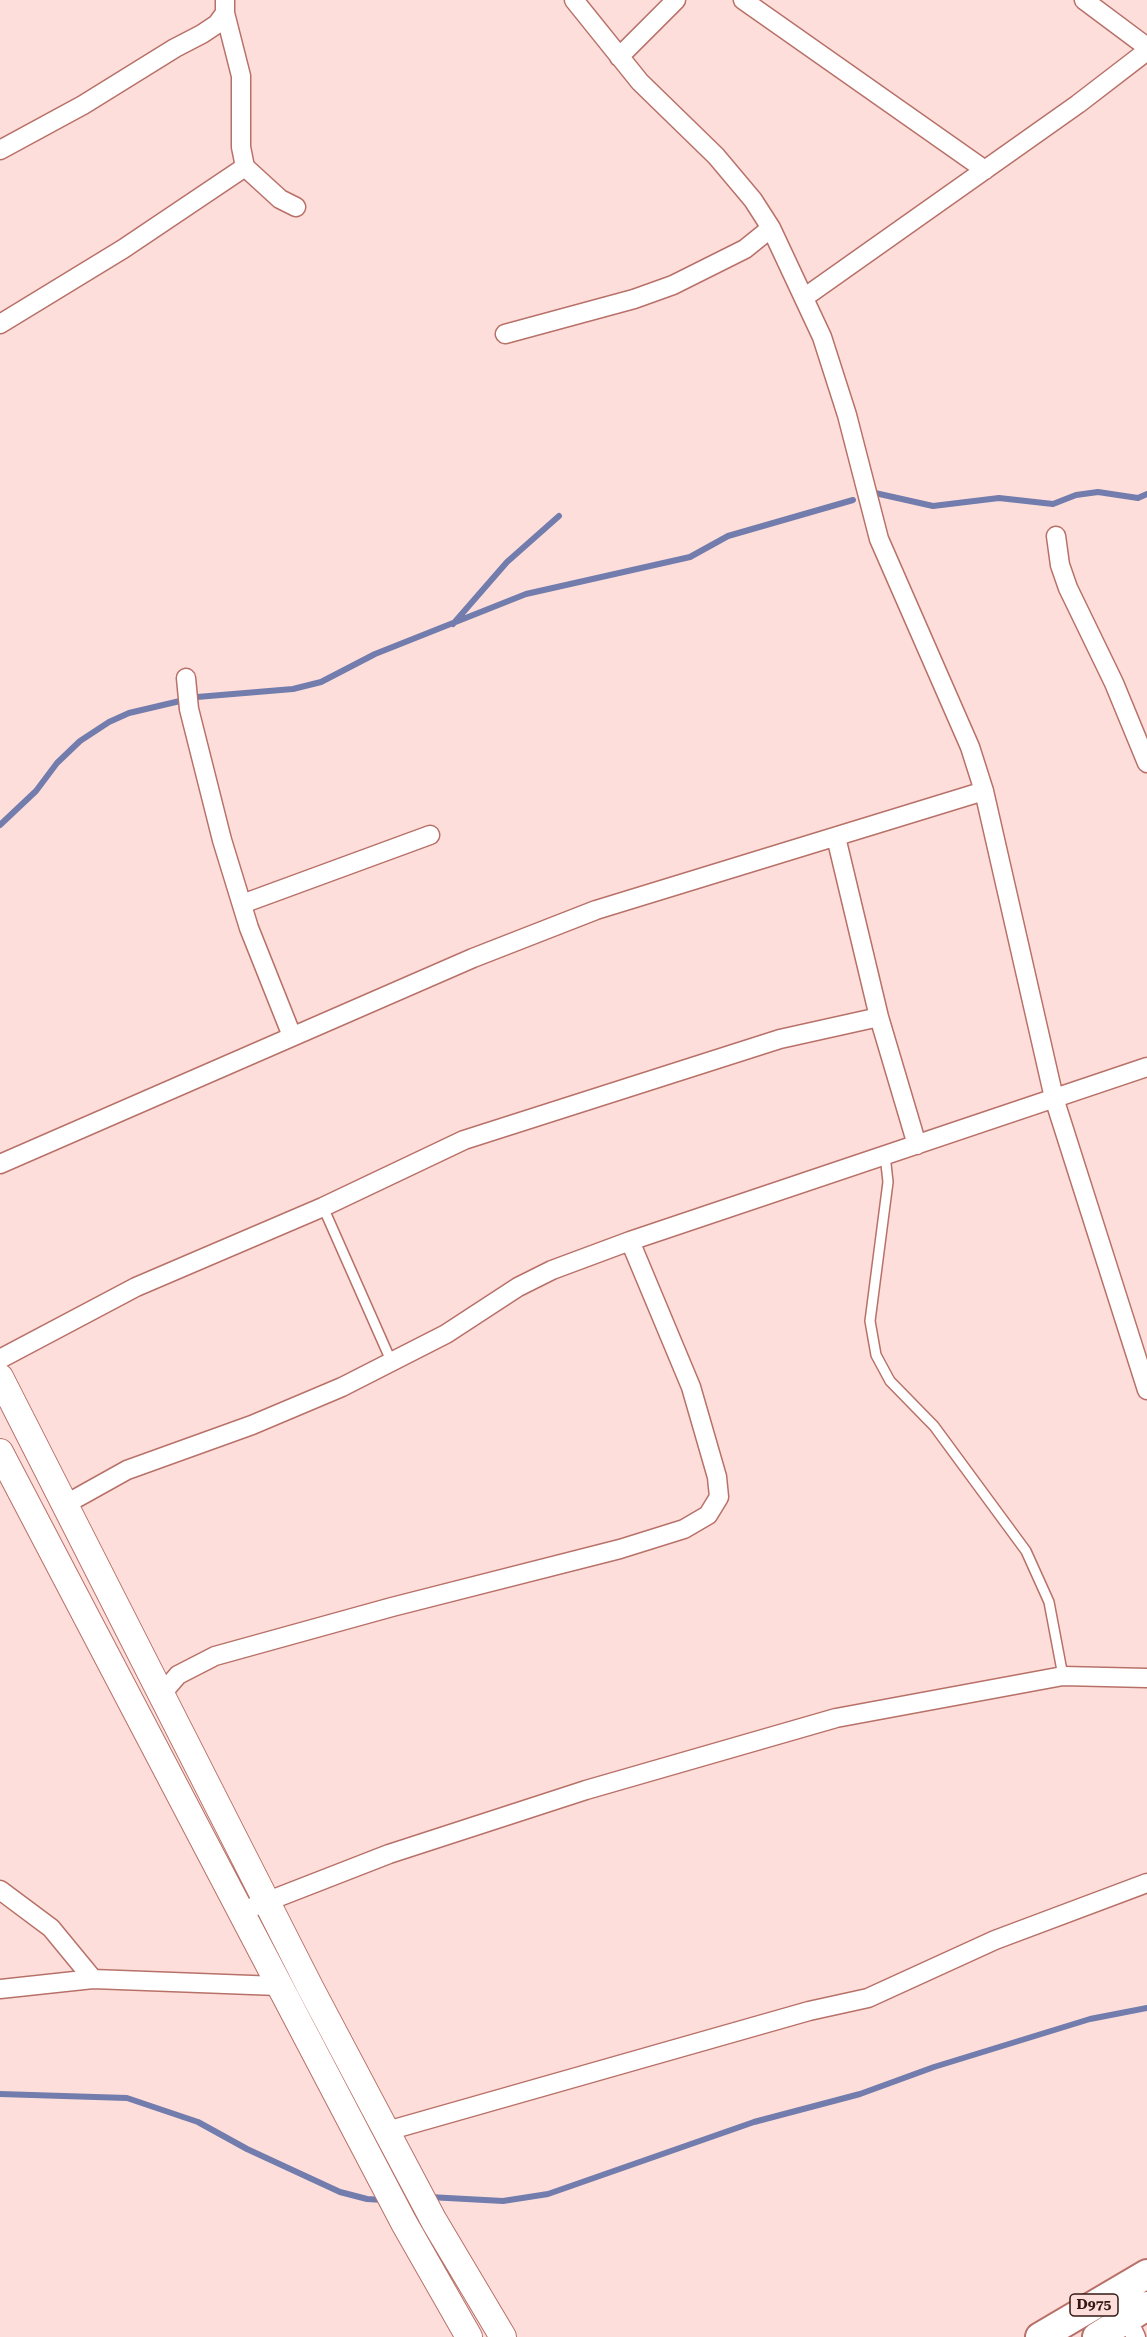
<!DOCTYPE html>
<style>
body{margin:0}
canvas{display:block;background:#fededa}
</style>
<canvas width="1147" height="2337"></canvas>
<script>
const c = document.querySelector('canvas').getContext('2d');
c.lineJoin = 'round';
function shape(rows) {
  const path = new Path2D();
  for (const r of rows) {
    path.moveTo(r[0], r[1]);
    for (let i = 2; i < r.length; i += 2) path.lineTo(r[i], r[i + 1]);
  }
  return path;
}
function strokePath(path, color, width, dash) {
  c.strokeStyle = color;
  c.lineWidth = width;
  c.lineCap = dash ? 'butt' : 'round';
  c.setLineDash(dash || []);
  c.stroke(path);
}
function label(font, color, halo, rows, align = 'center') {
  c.font = font + ' "Roboto Serif",serif';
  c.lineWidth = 6;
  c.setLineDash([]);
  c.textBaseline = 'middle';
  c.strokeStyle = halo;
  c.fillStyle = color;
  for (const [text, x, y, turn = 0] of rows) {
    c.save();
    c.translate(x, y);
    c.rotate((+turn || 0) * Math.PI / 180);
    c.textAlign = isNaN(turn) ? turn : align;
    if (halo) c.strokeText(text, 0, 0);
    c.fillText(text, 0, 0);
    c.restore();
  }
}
const stream = shape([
 [875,493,933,506,999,498,1053,504,1076,495,1098,492,1138,498,1147,494],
 [453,624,507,562,559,516],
 [0,825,36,791,57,763,80,741,109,722,129,713,197,697,293,689,321,682,375,654,526,594,690,557,728,536,853,500],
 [0,2094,127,2098,198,2122,247,2149,340,2192,367,2199,383,2200],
 [429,2197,503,2201,548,2194,754,2122,860,2094,934,2067,1090,2019,1147,2008]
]);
const lane = shape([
 [885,1155,888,1182,870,1321,876,1355,890,1381,934,1426,1026,1551,1049,1602,1063,1676],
 [323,1207,392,1363]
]);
const street = shape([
 [225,0,225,13,241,76,241,147,245,167,280,199,296,207],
 [574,0,640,82,716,156,753,200,771,228,822,337,847,415,879,539,970,747,984,791,1054,1098,1147,1390],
 [743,0,985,170],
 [1084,0,1147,47],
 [619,57,676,0],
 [0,150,83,105,175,48,202,34,217,24,225,13],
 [805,297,1078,104,1147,51],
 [0,324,123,249,245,167],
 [505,334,634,299,673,285,745,249,771,228],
 [1056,536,1060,565,1068,588,1114,683,1147,763],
 [186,678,189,709,222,840,249,928,292,1036],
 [836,837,879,1017,917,1145],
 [242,904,430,835],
 [0,1164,473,958,596,910,984,791],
 [0,1359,136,1287,323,1207,464,1140,780,1039,879,1017],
 [66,1504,127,1470,252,1425,342,1387,446,1334,518,1287,552,1270,630,1241,1147,1067],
 [160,1696,178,1675,215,1656,392,1607,620,1549,684,1529,708,1515,719,1497,717,1477,691,1387,630,1241],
 [0,1890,51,1928,93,1979],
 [240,1912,389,1854,586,1790,836,1718,1063,1676,1147,1678],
 [0,1989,93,1979,278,1986],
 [387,2131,809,2011,868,1998,995,1940,1147,1883],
 [1127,2318,1136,2337]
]);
const secondary = shape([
 [0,1377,310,1987,434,2221,503,2337],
 [0,1452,404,2223,469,2337]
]);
const primary = shape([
 [1040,2337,1147,2274],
 [1097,2337,1147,2306]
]);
const shields = [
 [1094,2305,48]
];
const shieldNames = [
 ["D975",1094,2305]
];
strokePath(stream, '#727dad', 6);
strokePath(lane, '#b87169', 12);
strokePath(street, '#b87169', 21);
strokePath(secondary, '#b87169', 28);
strokePath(primary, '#b87169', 32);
strokePath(lane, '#fff', 9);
strokePath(street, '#fff', 18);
strokePath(secondary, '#fff', 26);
strokePath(primary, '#fff', 28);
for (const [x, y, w] of shields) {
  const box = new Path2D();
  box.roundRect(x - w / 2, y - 11, w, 22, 4.5);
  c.fillStyle = '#fededa';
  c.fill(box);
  strokePath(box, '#341815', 1.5);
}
label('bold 14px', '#341815', null, shieldNames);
</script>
